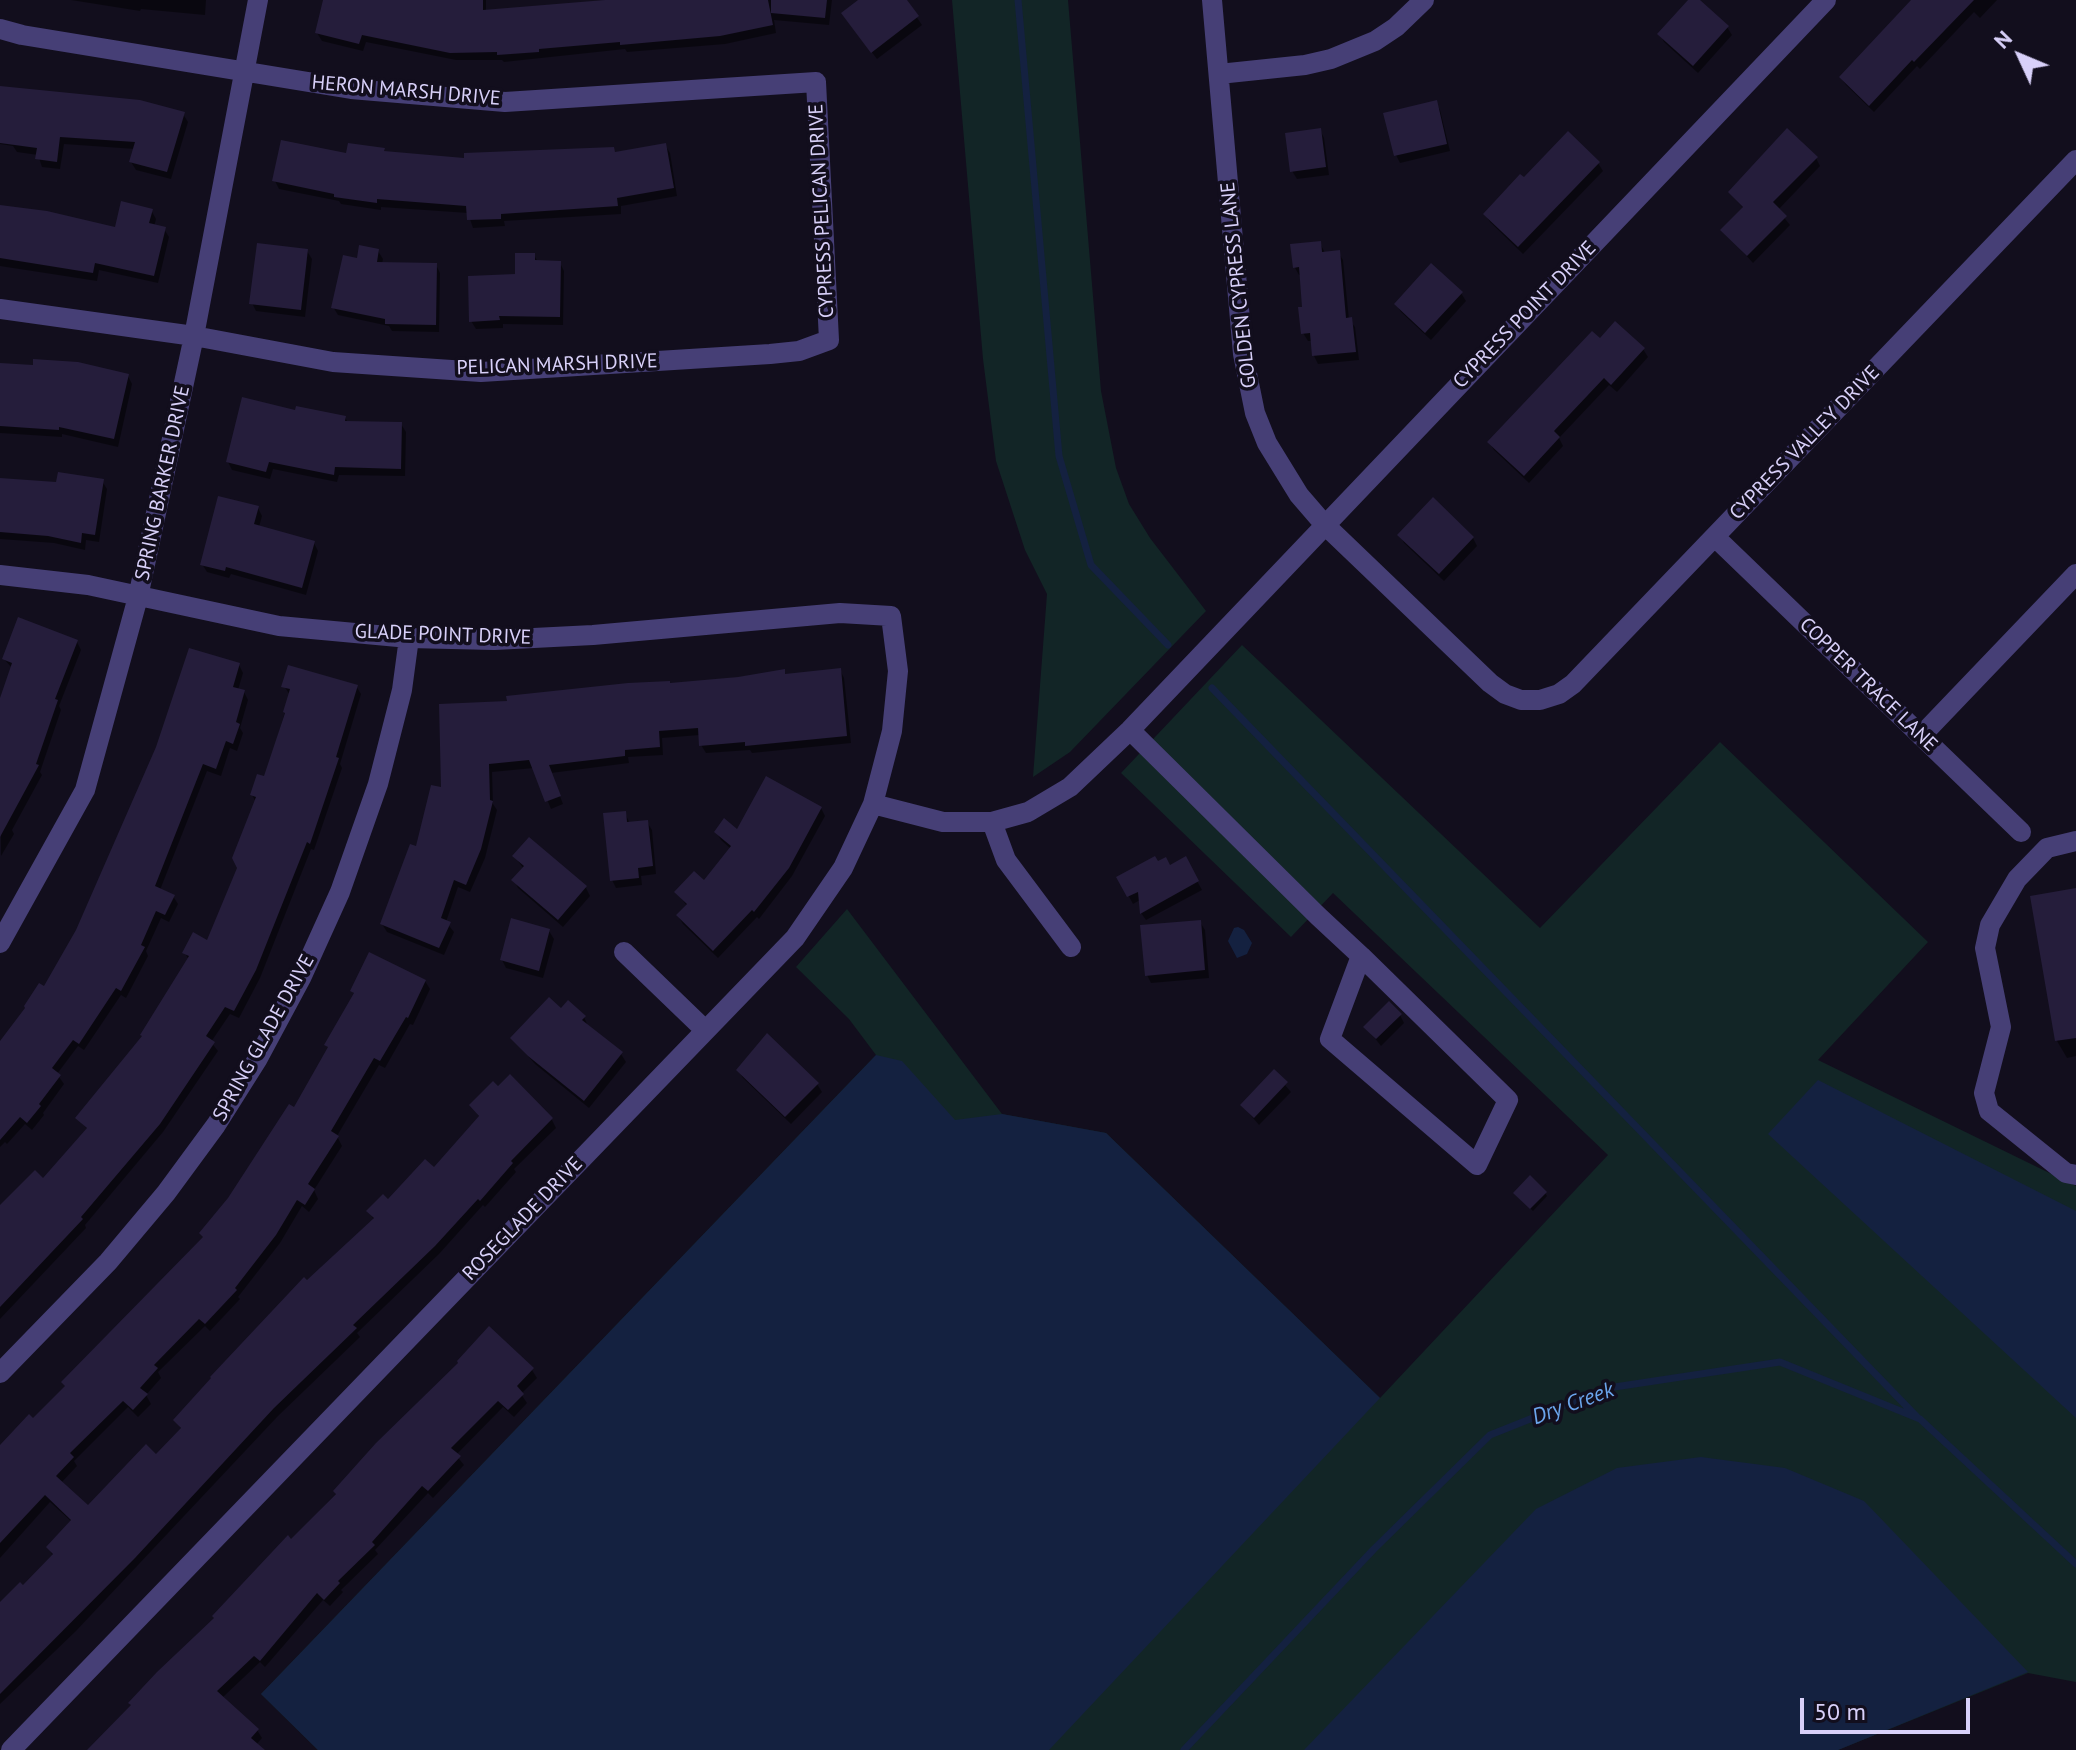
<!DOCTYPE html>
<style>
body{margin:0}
#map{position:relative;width:2076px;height:1750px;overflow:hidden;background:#120e1d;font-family:"PT Sans",sans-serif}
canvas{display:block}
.north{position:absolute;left:1980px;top:16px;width:80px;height:80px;-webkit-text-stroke:6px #120e1d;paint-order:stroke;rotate:314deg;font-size:22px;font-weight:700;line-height:32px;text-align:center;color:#d8d0f9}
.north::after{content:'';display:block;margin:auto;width:28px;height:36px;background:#d8d0f9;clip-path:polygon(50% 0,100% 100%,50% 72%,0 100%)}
.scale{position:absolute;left:1800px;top:1698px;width:170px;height:36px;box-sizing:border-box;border:4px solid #d8d0f9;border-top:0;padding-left:10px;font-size:24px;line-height:28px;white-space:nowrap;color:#d8d0f9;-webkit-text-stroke:6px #120e1d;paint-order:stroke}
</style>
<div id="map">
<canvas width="2076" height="1750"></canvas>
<div class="north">N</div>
<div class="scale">50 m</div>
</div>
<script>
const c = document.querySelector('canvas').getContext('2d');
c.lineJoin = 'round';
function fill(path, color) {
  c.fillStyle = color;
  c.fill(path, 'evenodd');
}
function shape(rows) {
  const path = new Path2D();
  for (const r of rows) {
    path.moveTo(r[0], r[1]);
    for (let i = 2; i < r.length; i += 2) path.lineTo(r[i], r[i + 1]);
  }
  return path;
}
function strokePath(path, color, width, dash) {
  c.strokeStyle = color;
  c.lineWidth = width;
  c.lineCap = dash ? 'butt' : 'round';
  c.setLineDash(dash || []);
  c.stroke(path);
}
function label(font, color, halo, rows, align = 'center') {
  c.font = font + ' "PT Sans",sans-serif';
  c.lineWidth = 7;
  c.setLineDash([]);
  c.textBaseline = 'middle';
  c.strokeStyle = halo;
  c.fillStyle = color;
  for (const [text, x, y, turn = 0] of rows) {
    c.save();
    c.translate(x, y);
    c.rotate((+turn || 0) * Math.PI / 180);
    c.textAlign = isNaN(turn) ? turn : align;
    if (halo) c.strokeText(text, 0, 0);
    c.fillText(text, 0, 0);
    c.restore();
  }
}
const green = shape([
 [952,0,1068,0,1101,391,1116,468,1129,504,1150,538,1206,611,1070,752,1033,777,1047,594,1025,550,996,461,983,359],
 [1242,645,1540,928,1720,742,1928,942,1818,1060,2076,1186,2076,1682,2028,1673,1838,1750,318,1750,261,1694,876,1055,849,1019,796,967,847,909,1002,1114,1106,1133,1380,1398,1608,1155,1333,893,1291,937,1121,773]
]);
const water = shape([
 [1238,927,1244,930,1252,943,1247,954,1237,958,1228,941,1234,928],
 [876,1055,902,1061,955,1120,1002,1114,1106,1133,1380,1398,1049,1750,318,1750,261,1694],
 [1818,1080,2076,1211,2076,1418,1768,1134],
 [1701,1457,1785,1468,1864,1501,2028,1672,1838,1750,1304,1750,1536,1509,1617,1468]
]);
const shadow = shape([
 [71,0,206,0,205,15,141,9,140,11],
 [326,0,486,0,486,11,619,0,832,0,829,25,774,20,776,33,725,44,627,52,625,49,504,62,502,60,456,60,366,42,363,51,322,41,317,33],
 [861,0,905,0,922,25,877,59,848,21],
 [1691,0,1697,0,1727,27,1732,35,1698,73,1664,42,1660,34],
 [1914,0,1997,0,1980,18,1974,12,1920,69,1917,66,1874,112,1846,85,1841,78],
 [0,88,183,114,188,122,171,179,136,170,131,162,135,149,64,144,60,169,42,167,38,155,17,152,13,146,0,144],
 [1436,103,1440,110,1450,151,1400,163,1396,155],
 [1320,130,1324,138,1329,175,1297,179,1292,171],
 [665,145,670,153,677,196,621,206,621,214,504,221,505,226,473,228,468,213,381,207,381,210,341,204,339,201,279,189,275,181,348,156,383,150,386,154,466,160,613,149,616,153],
 [1816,158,1820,166,1778,210,1790,225,1753,263,1723,230,1744,209,1730,193],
 [1598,163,1603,171,1523,254,1490,222,1485,214],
 [151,210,156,219,154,227,164,229,169,237,158,283,99,270,97,281,0,266,0,212,116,229],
 [1320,243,1325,253,1338,252,1343,260,1349,320,1355,327,1359,360,1318,364,1314,356,1312,341,1308,341,1303,333,1305,309,1302,275,1299,275,1295,268],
 [307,251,312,259,305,317,256,311,252,303],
 [378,251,383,259,382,264,436,265,440,273,439,332,392,331,389,326,338,315,333,307,358,260],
 [534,255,538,262,560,263,564,271,563,325,503,324,503,328,476,329,471,321],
 [1461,293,1466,301,1431,340,1401,312,1396,304],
 [1600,341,1643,349,1648,357,1617,392,1609,385,1559,438,1563,446,1529,483,1494,450,1489,442],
 [0,365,128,376,132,384,118,447,62,434,62,437,0,433],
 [296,413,345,417,348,423,401,424,406,432,405,476,339,475,337,482,273,469,270,479,232,470,228,462],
 [0,480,58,485,102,481,107,489,99,542,86,540,85,550,54,543,0,539],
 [258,508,262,516,259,527,314,543,318,551,306,595,231,574,229,578,207,572,202,564],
 [1400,535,1473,538,1477,546,1444,581,1404,543],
 [77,642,81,650,59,706,61,710,40,772,42,775,12,830,14,834,1,856,0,705,12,668,4,659],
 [239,665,243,673,238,690,244,692,248,700,240,728,243,733,237,751,230,748,221,776,207,771,160,890,173,896,178,904,169,922,161,918,146,951,148,956,126,998,121,995,84,1050,78,1046,57,1074,64,1084,43,1113,44,1115,32,1130,25,1124,7,1144,5,1142,0,1147,0,1051,44,989],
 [840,670,844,678,851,743,752,753,750,750,706,753,701,745,700,735,662,738,663,755,628,757,629,763,551,773,563,804,551,809,534,768,492,772,493,804,497,810,485,858,470,892,458,887,446,922,454,932,444,955,387,932,382,924,443,790,509,703,784,672,786,676],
 [284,686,356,686,361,694,340,764,342,768,314,850,311,849,260,978,239,1018,230,1014,211,1042,218,1051,163,1132,85,1225,86,1228,0,1319,0,1209,43,1181,88,1130,78,1118,144,1037,189,960,185,953,208,942,239,868,256,802,252,795,265,779,290,695],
 [821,808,825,816,792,876,759,919,757,917,718,958,683,924,678,916,687,906,677,892,704,883,731,849,721,840,716,832,738,832],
 [625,813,630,824,647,822,652,830,656,874,641,876,642,885,616,888,612,880],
 [529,840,586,888,590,896,563,927,518,888,514,880,524,869,514,856],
 [1185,859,1202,890,1146,920,1141,913,1140,900,1133,904,1119,878,1157,863,1170,867],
 [2076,890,2076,1056,2067,1058,2057,1041],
 [1200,922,1205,930,1209,978,1151,983,1147,975],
 [549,931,554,939,543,978,506,968,502,960],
 [425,981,430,989,413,1025,410,1024,385,1068,379,1065,337,1136,342,1146,314,1190,318,1199,309,1212,302,1206,280,1243,238,1297,240,1299,210,1331,205,1326,158,1372,161,1378,146,1395,151,1404,138,1417,128,1407,74,1461,77,1466,61,1483,88,1508,156,1456,182,1430,175,1420,307,1283,374,1220,369,1211,388,1202,434,1170,480,1118,471,1105,498,1089,510,1077,552,1120,556,1128,514,1169,516,1172,485,1207,483,1205,439,1254,357,1333,360,1337,278,1416,76,1631,0,1704,0,1605,23,1588,53,1556,48,1547,72,1522,50,1502,0,1558,0,1447,33,1421,204,1239,294,1110,329,1049,327,1045,355,995,352,991],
 [561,1011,584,1017,588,1026,621,1054,626,1062,589,1108,535,1064,513,1039],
 [1400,1015,1404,1023,1381,1046,1366,1027],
 [738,1070,817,1084,822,1092,791,1124,743,1078],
 [1274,1072,1291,1092,1259,1125,1242,1105],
 [1545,1193,1547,1196,1533,1211,1517,1196],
 [489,1329,532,1370,537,1378,521,1394,527,1403,514,1417,503,1407,456,1455,464,1465,433,1498,428,1493,375,1550,378,1554,341,1590,343,1592,330,1606,323,1600,265,1667,260,1662,222,1698,257,1730,262,1738,256,1745,262,1750,92,1750,460,1363]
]);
const stream = shape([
 [1018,0,1059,456,1091,565,1168,645],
 [1212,688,1917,1417],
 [1184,1750,1374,1549,1490,1435,1608,1388,1780,1362,1920,1419,2076,1564]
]);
const building = shape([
 [323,0,483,0,483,10,605,0,768,0,773,25,720,36,620,45,620,42,539,49,539,52,497,55,497,52,450,53,362,35,359,44,315,33],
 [771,0,827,0,825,18,771,13],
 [858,0,907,0,919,16,871,53,841,13],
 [1688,0,1700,0,1729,26,1693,66,1657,34],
 [1911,0,1974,0,1914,62,1912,60,1869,106,1839,77],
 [0,86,140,100,185,112,167,172,129,162,135,142,60,137,57,162,35,159,37,148,0,143],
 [1437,100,1447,144,1394,156,1383,113],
 [1321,128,1326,167,1290,172,1285,133],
 [1787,128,1818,157,1773,202,1787,216,1747,256,1720,230,1743,207,1728,192],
 [1568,131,1600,162,1518,247,1483,214,1520,174,1524,177],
 [281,140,346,153,348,143,385,148,384,151,464,158,464,153,614,147,615,152,666,143,674,188,617,198,618,206,501,214,501,219,467,220,466,206,377,199,377,203,334,197,334,194,272,181],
 [121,201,153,209,149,223,166,227,154,276,95,263,93,273,0,258,0,205,47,211,115,227],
 [1321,241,1322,252,1340,250,1346,318,1352,317,1356,352,1312,356,1310,333,1301,334,1298,307,1302,307,1299,267,1293,268,1290,244],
 [257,243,308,249,301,310,249,304],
 [359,245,379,249,377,262,437,263,436,325,385,324,385,319,331,308,343,255,357,258],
 [515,253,535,253,535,260,561,261,560,317,499,316,500,320,469,322,468,276,515,274],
 [1431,263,1463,292,1425,333,1394,304],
 [1615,321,1645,348,1611,385,1604,378,1554,431,1560,437,1524,476,1487,442,1592,331,1600,338],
 [33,359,78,362,129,374,114,439,59,427,59,430,0,426,0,363,33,365],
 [242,397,295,410,296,406,346,416,345,421,402,422,401,469,335,467,334,475,269,462,266,472,226,462],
 [58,472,104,479,95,535,82,533,81,543,48,536,0,532,0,478,56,482],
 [218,496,259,506,254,524,315,541,302,588,226,567,225,571,200,565],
 [1433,497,1474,537,1439,574,1397,535],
 [18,617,78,640,55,699,58,700,36,764,39,765,0,837,0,698,12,663,2,659],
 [189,648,240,663,233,687,245,690,236,722,240,724,233,744,226,741,216,769,203,764,155,886,175,895,165,915,156,911,141,945,145,947,121,991,116,988,79,1044,73,1040,52,1068,61,1075,39,1104,41,1106,27,1123,20,1117,0,1140,0,1041,25,1008,24,1006,39,983,44,986,76,930,156,747],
 [288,665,358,685,336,757,339,758,310,844,307,842,256,970,234,1011,225,1007,206,1036,215,1042,160,1124,81,1217,83,1219,0,1307,0,1205,35,1170,43,1178,87,1128,75,1118,142,1036,140,1035,189,956,182,953,193,932,207,940,237,868,232,858,256,797,250,795,257,774,264,776,285,713,283,712,290,689,281,687],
 [841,668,847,736,745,746,745,742,699,746,698,728,659,731,660,747,625,750,625,756,549,765,561,796,545,802,529,760,489,764,490,800,493,801,481,849,466,885,454,880,441,918,451,922,439,948,380,924,410,844,416,846,431,785,441,787,439,704,507,701,506,696,628,683,670,681,670,683,738,677,785,669,785,674],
 [766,776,822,807,789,868,754,912,752,910,713,951,676,915,687,904,674,892,694,871,704,880,731,846,714,832,724,818,737,829],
 [626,811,627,822,648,820,653,866,638,868,639,878,610,881,603,813],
 [529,837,587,886,558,920,511,880,524,866,512,856],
 [1155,856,1158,861,1166,857,1170,865,1186,856,1199,881,1140,914,1138,892,1127,897,1116,877],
 [2076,888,2076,1038,2055,1041,2030,896],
 [511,918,550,929,539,971,500,960],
 [1201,920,1205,970,1145,976,1140,925],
 [369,952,426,980,408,1018,406,1017,380,1061,374,1058,331,1131,339,1136,308,1184,315,1189,305,1205,297,1200,276,1235,235,1288,237,1290,205,1324,199,1319,154,1365,158,1368,140,1388,148,1394,133,1410,123,1401,70,1453,74,1457,56,1476,88,1505,146,1444,156,1454,181,1428,173,1420,211,1378,210,1377,304,1277,307,1280,374,1218,366,1211,383,1194,388,1199,425,1159,434,1167,479,1116,469,1105,493,1081,498,1086,510,1074,553,1118,511,1161,513,1163,480,1201,478,1199,435,1246,353,1325,357,1328,274,1408,135,1558,0,1694,0,1602,20,1582,23,1585,53,1554,46,1547,71,1520,45,1495,0,1543,0,1445,29,1414,33,1418,65,1386,61,1382,203,1237,199,1233,228,1198,289,1104,294,1107,328,1047,324,1045,354,993,350,991],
 [549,997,561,1008,568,1000,586,1016,582,1020,623,1052,584,1101,528,1056,510,1038],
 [1389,1001,1402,1014,1376,1039,1363,1027],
 [767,1033,819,1083,785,1117,736,1070],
 [1274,1069,1288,1082,1254,1118,1240,1105],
 [1530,1175,1547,1192,1530,1209,1513,1193],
 [489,1326,534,1368,517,1386,524,1394,508,1410,498,1401,451,1448,461,1456,428,1491,422,1486,372,1542,375,1545,338,1581,340,1583,324,1600,317,1593,260,1661,254,1656,217,1691,259,1729,251,1738,265,1750,87,1750,131,1705,128,1703,157,1672,214,1618,212,1616,288,1535,291,1539,336,1494,333,1491,376,1443,458,1363,457,1361]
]);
const minor = shape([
 [1212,0,1243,354,1255,413,1267,443,1299,495,1324,524,1490,683,1505,694,1521,700,1540,700,1559,694,1573,684,2076,160],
 [0,29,22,35,351,89,505,102,816,82,829,340,799,351,770,354,481,372,333,362,194,336,0,309],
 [1219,74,1305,65,1331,59,1375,41,1396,27,1424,0],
 [1715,537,2021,832],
 [0,575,88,585,279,626,409,638,494,640,593,635,840,613,891,616,898,671,892,731,873,804,843,868,795,938,11,1750],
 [1130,730,1318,916,1361,956,1508,1100,1477,1165,1330,1039,1361,956],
 [1921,736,2076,574],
 [873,804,943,822,992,822,1028,812,1070,787,1130,730,1826,0],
 [992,822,1006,860,1071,947],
 [2076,841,2047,848,2017,879,1990,925,1985,948,2001,1027,1984,1093,1989,1111,2066,1173,2076,1175],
 [0,943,85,790,138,597,194,336,258,0],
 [624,952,705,1030],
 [0,1373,108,1262,166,1193,216,1125,257,1060,301,978,340,892,378,784,402,690,409,638]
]);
const streetNames = [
 ["HERON MARSH DRIVE",406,91,5],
 ["CYPRESS PELICAN DRIVE",822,211,-93],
 ["GOLDEN CYPRESS LANE",1239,285,-96],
 ["CYPRESS POINT DRIVE",1525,315,-46],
 ["PELICAN MARSH DRIVE",557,365,-2],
 ["CYPRESS VALLEY DRIVE",1805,443,-46],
 ["SPRING BARKER DRIVE",163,483,-78],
 ["GLADE POINT DRIVE",443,635,2],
 ["COPPER TRACE LANE",1868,685,44],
 ["SPRING GLADE DRIVE",264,1038,-61],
 ["ROSEGLADE DRIVE",523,1219,-46]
];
const waterNames = [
 ["Dry Creek",1573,1404,-20]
];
fill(green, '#122526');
fill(water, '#142140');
fill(shadow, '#0007');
strokePath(stream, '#142140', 7);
fill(building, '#251d3b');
strokePath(minor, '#463f76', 20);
label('20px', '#d8d0f9', '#120e1d', streetNames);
label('italic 22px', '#6ba5ec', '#120e1d', waterNames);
</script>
